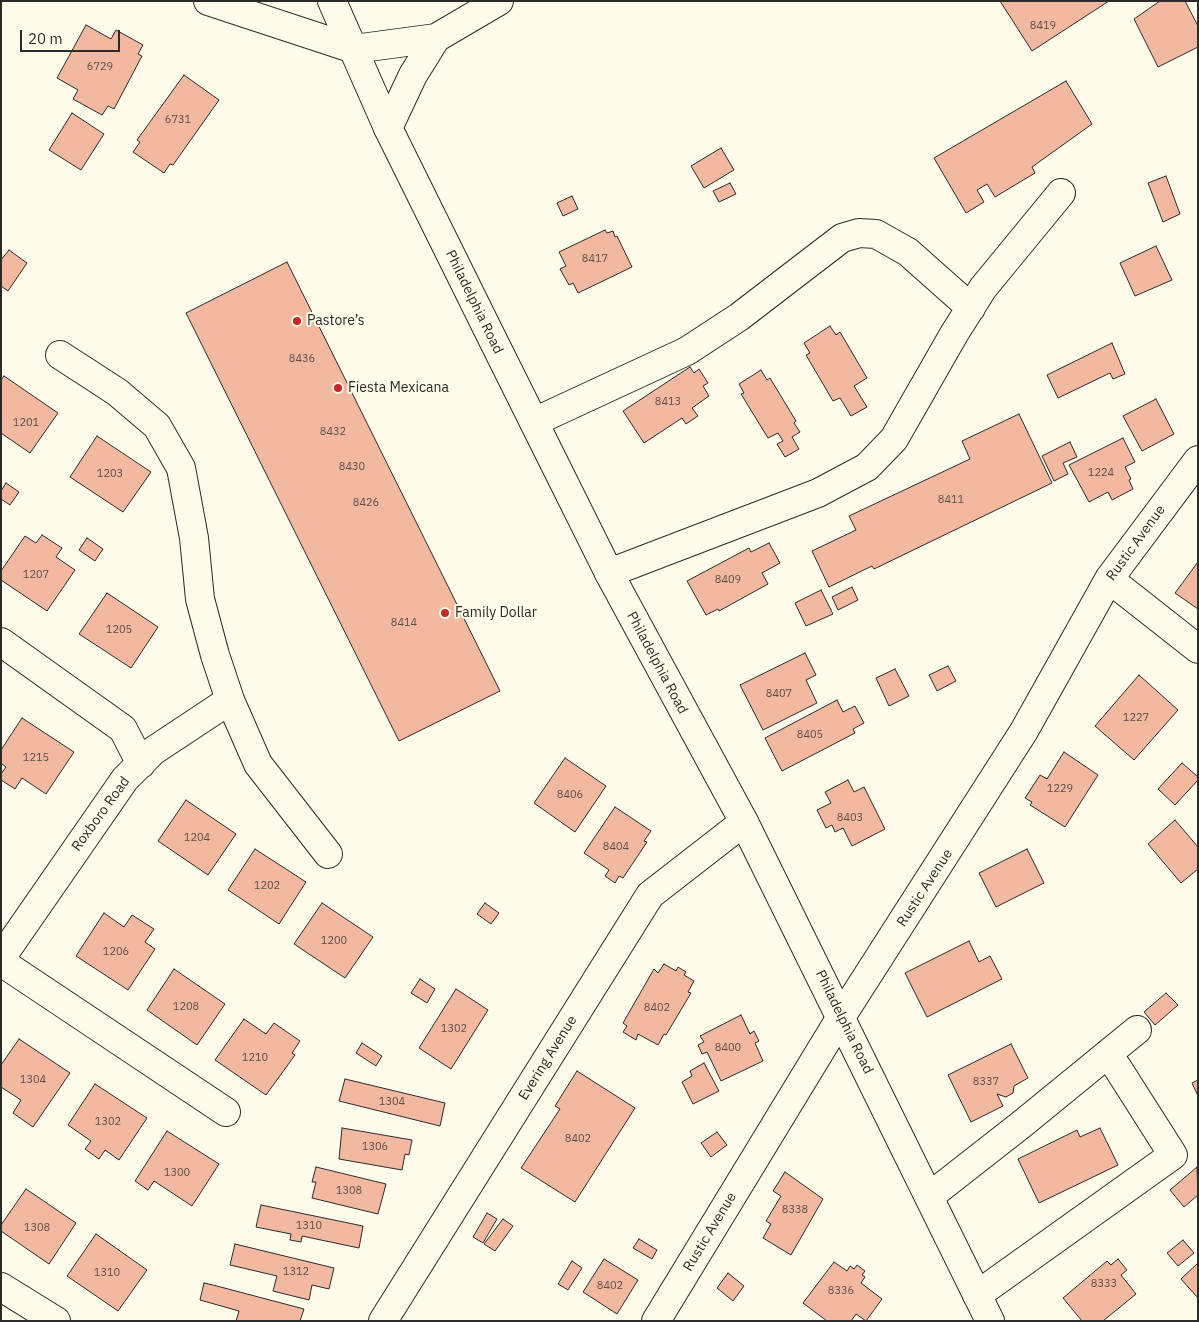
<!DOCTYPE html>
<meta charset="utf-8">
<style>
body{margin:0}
#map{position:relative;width:1199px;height:1322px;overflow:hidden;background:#fdfbea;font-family:"IBM Plex Sans",sans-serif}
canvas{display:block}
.frame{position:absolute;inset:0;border:2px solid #2b2b2b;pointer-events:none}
.scale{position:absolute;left:20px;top:30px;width:100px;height:22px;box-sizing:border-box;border:2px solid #2b2b2b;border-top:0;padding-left:6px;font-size:15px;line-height:18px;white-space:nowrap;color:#2b2b2b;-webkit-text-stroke:4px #fdfbea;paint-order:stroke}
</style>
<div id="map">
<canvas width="1199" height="1322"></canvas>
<div class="frame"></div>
<div class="scale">20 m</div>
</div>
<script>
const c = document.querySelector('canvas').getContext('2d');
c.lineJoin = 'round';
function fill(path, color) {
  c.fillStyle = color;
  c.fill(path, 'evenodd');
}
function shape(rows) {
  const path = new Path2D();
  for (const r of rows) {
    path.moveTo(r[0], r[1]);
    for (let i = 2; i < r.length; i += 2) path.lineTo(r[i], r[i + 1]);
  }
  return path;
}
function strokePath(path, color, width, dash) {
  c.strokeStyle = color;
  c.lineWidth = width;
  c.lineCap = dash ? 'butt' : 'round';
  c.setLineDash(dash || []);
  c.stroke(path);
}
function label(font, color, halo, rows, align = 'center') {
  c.font = font + ' "IBM Plex Sans",sans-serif';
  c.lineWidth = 4;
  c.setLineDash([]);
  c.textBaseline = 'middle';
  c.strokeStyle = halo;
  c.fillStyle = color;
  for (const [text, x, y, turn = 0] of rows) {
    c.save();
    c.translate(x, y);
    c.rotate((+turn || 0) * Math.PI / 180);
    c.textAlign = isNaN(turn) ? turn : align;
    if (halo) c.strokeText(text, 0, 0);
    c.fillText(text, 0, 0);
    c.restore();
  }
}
const building = shape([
 [1000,1,1109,1,1032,51,1000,1],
 [1160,1,1185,1,1198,26,1198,47,1158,67,1134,19,1160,1],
 [86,25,111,39,116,30,143,45,138,54,142,56,114,109,108,106,102,115,73,99,78,90,57,78,86,25],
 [184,75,219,100,173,165,170,164,164,173,133,152,140,142,137,140,184,75],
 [1066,81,1092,124,1032,167,1035,173,995,197,987,184,977,190,984,202,966,213,934,158,1066,81],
 [72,113,104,134,81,170,49,150,72,113],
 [721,148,734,170,704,188,691,166,721,148],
 [1166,176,1180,214,1163,222,1148,183,1166,176],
 [730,183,736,194,719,202,713,191,730,183],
 [572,196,578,209,563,216,557,203,572,196],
 [605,230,607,233,613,231,615,237,617,236,632,267,578,293,573,283,569,285,560,269,566,266,559,252,605,230],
 [1156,246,1172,280,1135,296,1120,263,1156,246],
 [9,250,27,263,8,291,1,286,1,260,9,250],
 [287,262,500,691,399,741,186,313,287,262],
 [830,326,836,335,840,332,867,378,854,386,867,407,851,416,840,398,833,401,806,355,810,353,804,343,830,326],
 [1112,343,1125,374,1113,379,1110,373,1058,398,1047,375,1112,343],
 [690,367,694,373,699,369,708,383,703,386,709,396,692,408,698,416,686,424,682,418,644,443,623,411,690,367],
 [761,370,767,380,770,378,796,421,794,423,800,432,792,437,799,449,785,457,777,444,783,441,778,433,768,438,741,394,744,393,739,384,761,370],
 [4,376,58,413,30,453,1,433,1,380,4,376],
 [1156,399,1174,434,1142,451,1123,416,1156,399],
 [1019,414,1052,483,874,569,872,566,829,587,812,551,856,530,849,516,970,459,962,441,1019,414],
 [97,436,151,472,123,512,70,477,97,436],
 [1123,438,1135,462,1125,467,1131,479,1129,480,1133,489,1112,500,1108,492,1089,502,1069,465,1123,438],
 [1070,442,1077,457,1063,463,1068,474,1054,481,1042,456,1070,442],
 [6,483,19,492,10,505,1,499,1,491,6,483],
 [42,535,62,548,56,557,75,570,47,611,1,580,1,571,25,536,36,543,42,535],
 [87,538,103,549,95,561,79,550,87,538],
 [769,543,780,563,762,573,768,584,719,611,718,609,706,615,687,581,749,548,751,552,769,543],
 [1198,562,1198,609,1175,593,1198,562],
 [852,587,858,600,838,610,832,597,852,587],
 [821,590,833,614,806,626,795,603,821,590],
 [107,593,158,627,131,668,79,634,107,593],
 [805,653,816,675,806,680,817,703,763,730,740,685,805,653],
 [948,666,956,681,937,691,929,675,948,666],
 [895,669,909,696,889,706,876,678,895,669],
 [1139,675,1178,710,1134,760,1095,726,1139,675],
 [837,700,843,712,855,706,864,723,853,729,855,733,782,771,765,738,837,700],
 [22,718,74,752,46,794,22,778,15,789,1,780,1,774,6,767,1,763,1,750,22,718],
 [1064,752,1098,775,1065,827,1030,805,1032,802,1025,798,1040,775,1047,779,1064,752],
 [565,758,606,786,575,832,534,803,565,758],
 [1182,763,1198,777,1198,780,1175,805,1158,789,1182,763],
 [848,780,854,792,864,787,885,829,852,846,843,828,835,832,832,825,826,828,817,810,831,803,825,792,848,780],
 [186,800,236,834,208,875,158,841,186,800],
 [615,807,651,831,644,841,647,842,623,878,619,876,615,883,605,876,609,870,584,853,615,807],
 [1175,820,1198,847,1198,869,1181,883,1148,844,1175,820],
 [255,849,306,882,279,924,228,890,255,849],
 [1027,849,1044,883,996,907,979,873,1027,849],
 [322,903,373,937,345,978,294,944,322,903],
 [485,903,499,913,491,924,477,914,485,903],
 [104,913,124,927,132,915,154,929,145,942,155,949,128,990,76,956,104,913],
 [969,941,979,962,990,956,1002,979,927,1017,905,973,969,941],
 [664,964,676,971,678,967,686,972,684,975,694,981,688,992,691,993,666,1035,664,1034,658,1045,638,1034,636,1040,623,1032,627,1026,623,1023,654,969,658,973,664,964],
 [174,969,225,1004,197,1045,147,1010,174,969],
 [420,979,435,989,427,1003,411,993,420,979],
 [456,989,488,1010,451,1069,419,1048,456,989],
 [1166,993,1178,1005,1155,1025,1144,1012,1166,993],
 [741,1015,750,1034,754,1031,759,1041,755,1043,763,1061,721,1081,707,1052,702,1054,698,1045,704,1042,700,1036,741,1015],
 [244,1019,266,1034,274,1023,300,1041,292,1053,295,1055,266,1095,215,1060,244,1019],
 [19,1039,70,1073,33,1127,13,1113,21,1100,1,1087,1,1065,19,1039],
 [362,1043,382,1056,376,1066,356,1053,362,1043],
 [1011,1044,1028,1078,1014,1086,1013,1093,1006,1097,997,1094,1003,1106,971,1122,948,1075,1011,1044],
 [704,1063,719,1091,693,1104,682,1082,692,1076,690,1071,704,1063],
 [577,1071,635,1108,575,1202,521,1168,560,1109,555,1106,577,1071],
 [345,1079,445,1103,440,1126,339,1101,345,1079],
 [1198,1080,1198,1096,1192,1083,1198,1080],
 [95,1084,147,1118,119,1160,105,1150,99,1159,85,1149,91,1141,68,1125,95,1084],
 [342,1128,412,1140,409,1155,405,1154,402,1170,339,1159,342,1128],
 [1100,1128,1118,1165,1039,1203,1018,1159,1077,1130,1080,1137,1100,1128],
 [167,1131,219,1164,192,1206,154,1181,148,1190,135,1181,167,1131],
 [717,1132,727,1145,711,1157,701,1143,717,1132],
 [316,1167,386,1184,378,1214,312,1198,316,1182,312,1182,316,1167],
 [1197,1167,1198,1195,1184,1207,1170,1190,1197,1167],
 [785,1172,823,1199,791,1255,763,1238,771,1224,766,1221,781,1196,773,1191,785,1172],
 [26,1189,76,1223,49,1264,1,1231,1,1225,26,1189],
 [261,1205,363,1226,359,1248,302,1236,301,1242,290,1240,291,1234,256,1227,261,1205],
 [487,1213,497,1219,483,1243,473,1237,487,1213],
 [503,1219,513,1226,495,1251,484,1244,503,1219],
 [96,1234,147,1270,118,1311,67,1276,96,1234],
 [639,1239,657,1250,652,1259,633,1248,639,1239],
 [1183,1240,1194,1253,1178,1266,1167,1253,1183,1240],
 [235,1244,334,1268,329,1289,312,1285,309,1300,273,1291,277,1276,230,1265,235,1244],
 [604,1259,638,1280,617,1314,583,1292,604,1259],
 [1118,1259,1127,1270,1121,1275,1136,1294,1103,1321,1082,1321,1063,1298,1107,1261,1111,1265,1118,1259],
 [572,1261,582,1268,568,1290,558,1284,572,1261],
 [834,1262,847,1271,850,1266,854,1269,857,1265,865,1271,862,1275,865,1277,861,1283,882,1299,866,1321,856,1314,851,1321,827,1321,803,1303,834,1262],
 [1198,1263,1198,1298,1181,1279,1198,1263],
 [728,1273,744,1286,733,1301,717,1288,728,1273],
 [204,1283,213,1285,304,1309,300,1321,236,1321,239,1311,200,1300,204,1283]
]);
const minor = shape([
 [208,1,354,49,436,38,499,1],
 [388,128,413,75,436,38],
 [60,355,117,392,157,426,181,468,194,538,200,599,215,655,230,700,258,764,328,854],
 [534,422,687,351,739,317,842,238,859,233,876,234,908,252,971,308],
 [609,573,818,493,867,467,894,439,954,334,983,288,1061,193],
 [1109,579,1198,649],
 [1,642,123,729,141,764],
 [1,958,125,779,153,751,230,700],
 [1,962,226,1112],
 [930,1196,1022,1124,1137,1030],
 [1,1287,56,1321],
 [977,1295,1173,1155,1117,1067],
 [383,1321,650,895,744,822],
 [656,1321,841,1017,1024,731,1109,579,1198,460]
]);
const major = shape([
 [332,1,388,128,488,330,609,573,744,822,990,1321]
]);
const markers = [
 [297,321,5,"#c62828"],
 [338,388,5,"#c62828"],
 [445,613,5,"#c62828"]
];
const numberNames = [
 ["8419",1043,26],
 ["6729",100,67],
 ["6731",178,120],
 ["8417",595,259],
 ["8436",302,359],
 ["8413",668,402],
 ["1201",26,423],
 ["8432",333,432],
 ["8430",352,467],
 ["1224",1101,473],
 ["1203",110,474],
 ["8411",951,500],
 ["8426",366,503],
 ["1207",36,575],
 ["8409",728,580],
 ["8414",404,623],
 ["1205",119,630],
 ["8407",779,694],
 ["1227",1136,718],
 ["8405",810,735],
 ["1215",36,758],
 ["1229",1060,789],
 ["8406",570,795],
 ["8403",850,818],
 ["1204",197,838],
 ["8404",616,847],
 ["1202",267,886],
 ["1200",334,941],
 ["1206",116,952],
 ["1208",186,1007],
 ["8402",657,1008],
 ["1302",454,1029],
 ["8400",728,1048],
 ["1210",255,1058],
 ["1304",33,1080],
 ["8337",986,1082],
 ["1304",392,1102],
 ["1302",108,1122],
 ["8402",578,1139],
 ["1306",375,1147],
 ["1300",177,1173],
 ["1308",349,1191],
 ["8338",795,1210],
 ["1310",309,1226],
 ["1308",37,1228],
 ["1312",296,1272],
 ["1310",107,1273],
 ["8333",1104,1284],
 ["8402",610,1286],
 ["8336",841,1291]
];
const streetNames = [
 ["Philadelphia Road",474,302,64],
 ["Rustic Avenue",1136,543,-54],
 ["Philadelphia Road",657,663,62],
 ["Roxboro Road",101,814,-54],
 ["Rustic Avenue",925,888,-57],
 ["Philadelphia Road",844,1022,64],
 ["Evering Avenue",548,1058,-58],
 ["Rustic Avenue",710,1232,-59]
];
const poiNames = [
 ["Pastore’s",307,321],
 ["Fiesta Mexicana",348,388],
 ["Family Dollar",455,613]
];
fill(building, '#f2b8a0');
strokePath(building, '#2b2b2b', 1);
strokePath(minor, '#2b2b2b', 30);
strokePath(major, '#2b2b2b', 30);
strokePath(minor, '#fdfbea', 28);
strokePath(major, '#fdfbea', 28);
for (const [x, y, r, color] of markers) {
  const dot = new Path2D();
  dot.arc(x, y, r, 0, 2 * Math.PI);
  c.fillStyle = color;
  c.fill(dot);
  strokePath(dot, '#fdfbea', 2);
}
label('11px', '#5d4e48', null, numberNames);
label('14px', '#2b2b2b', '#fdfbea', streetNames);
label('14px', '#2b2b2b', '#fdfbea', poiNames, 'left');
</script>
